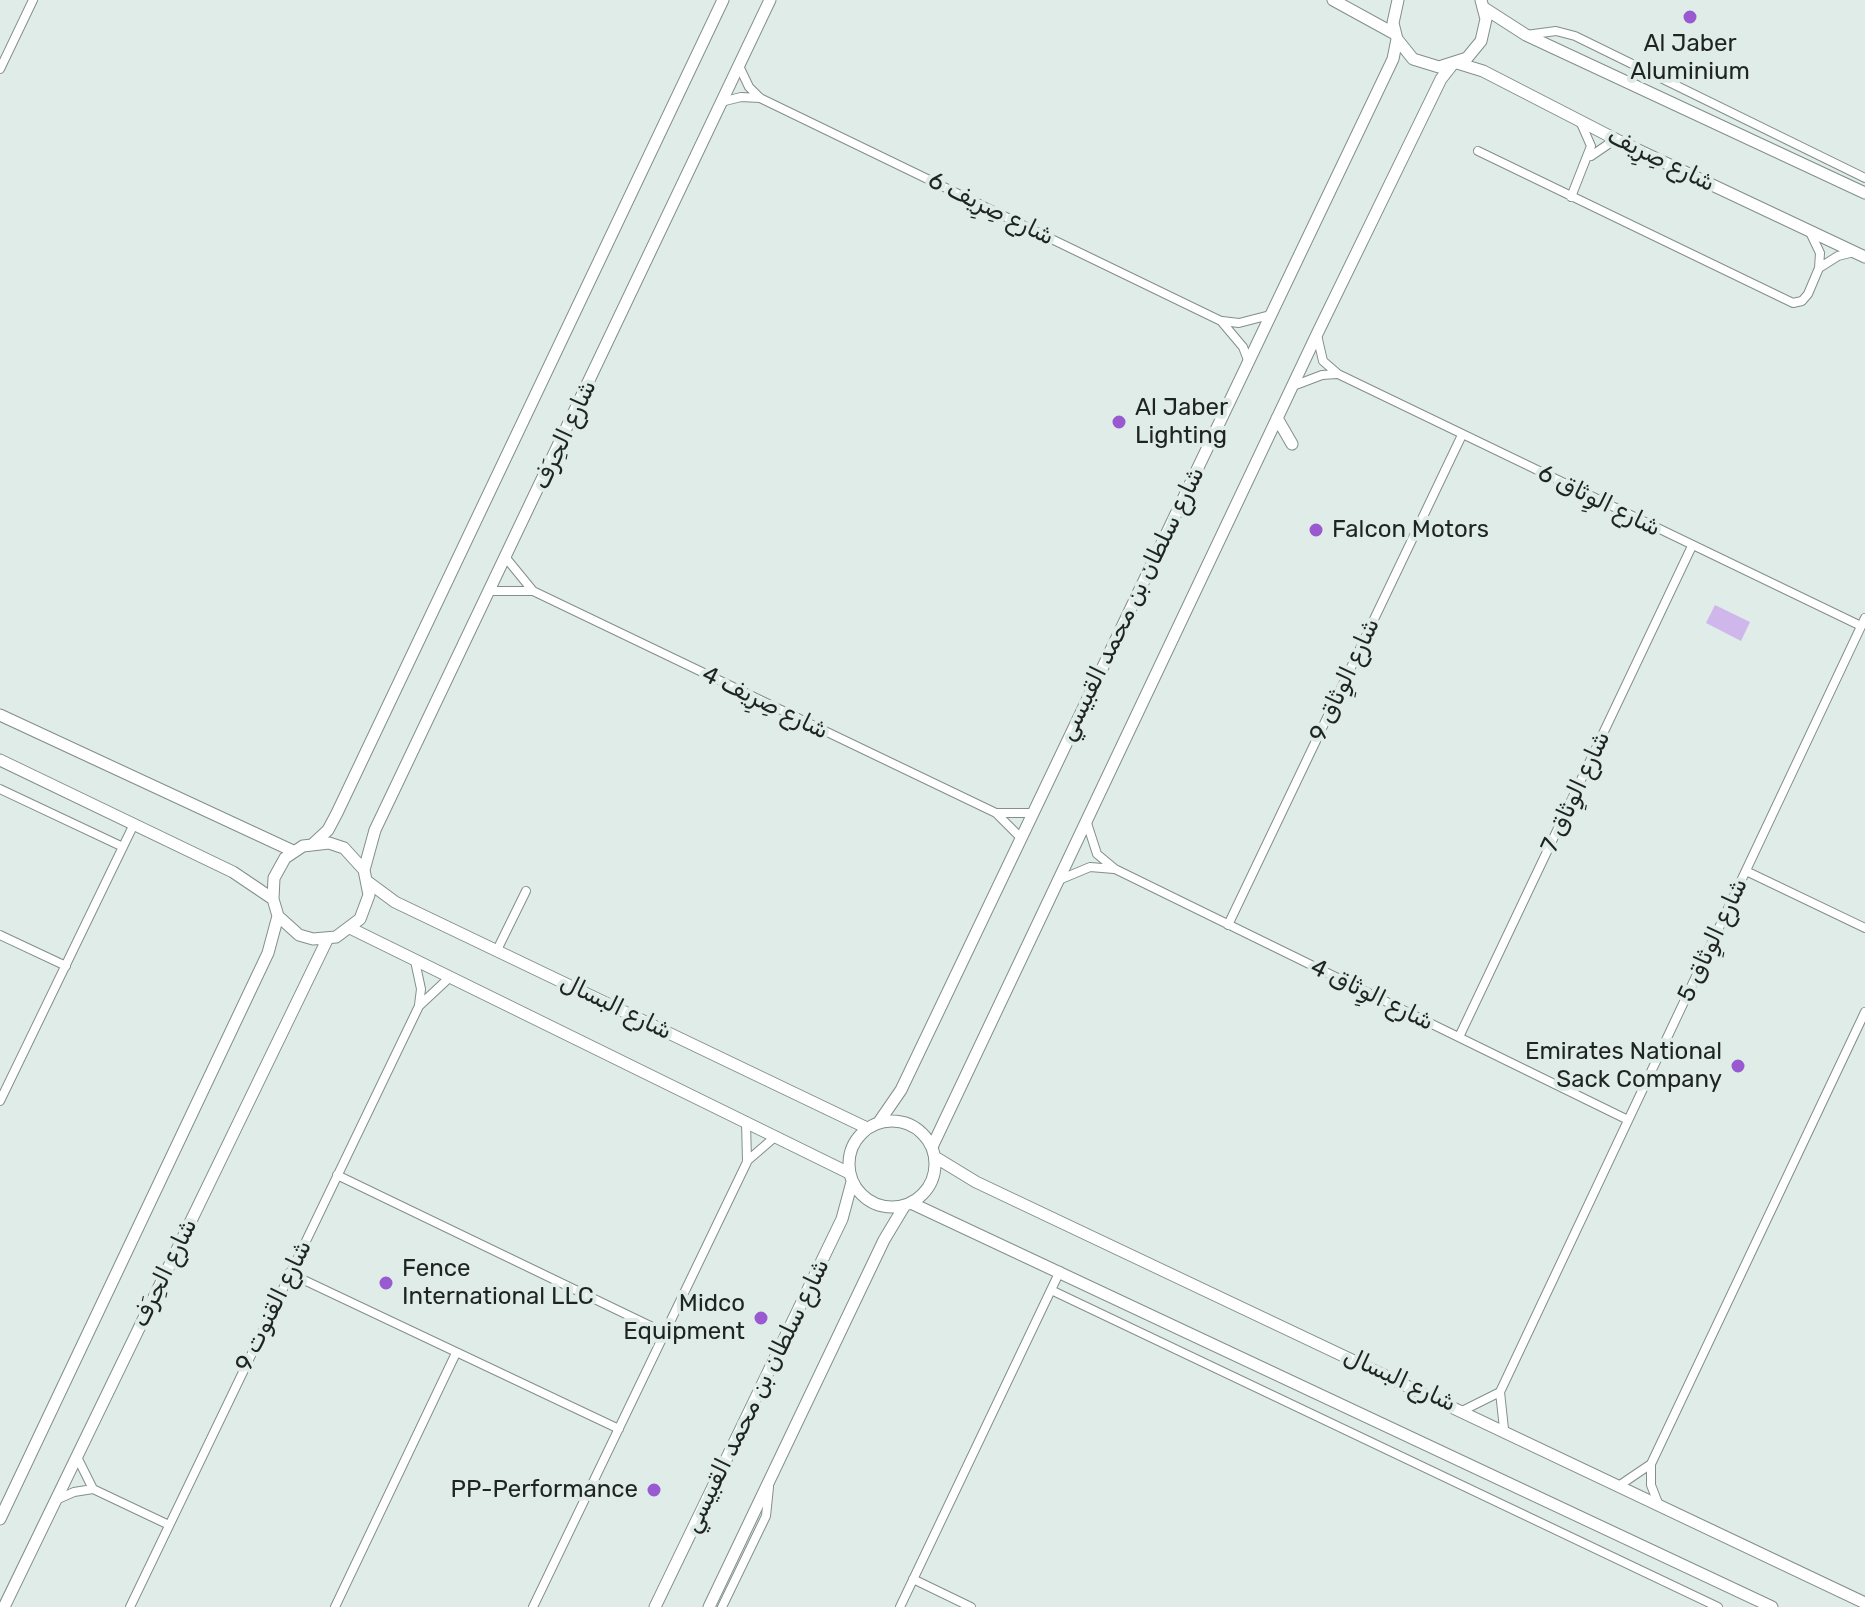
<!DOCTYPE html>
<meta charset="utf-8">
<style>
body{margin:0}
canvas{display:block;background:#dfece7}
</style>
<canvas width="1865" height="1607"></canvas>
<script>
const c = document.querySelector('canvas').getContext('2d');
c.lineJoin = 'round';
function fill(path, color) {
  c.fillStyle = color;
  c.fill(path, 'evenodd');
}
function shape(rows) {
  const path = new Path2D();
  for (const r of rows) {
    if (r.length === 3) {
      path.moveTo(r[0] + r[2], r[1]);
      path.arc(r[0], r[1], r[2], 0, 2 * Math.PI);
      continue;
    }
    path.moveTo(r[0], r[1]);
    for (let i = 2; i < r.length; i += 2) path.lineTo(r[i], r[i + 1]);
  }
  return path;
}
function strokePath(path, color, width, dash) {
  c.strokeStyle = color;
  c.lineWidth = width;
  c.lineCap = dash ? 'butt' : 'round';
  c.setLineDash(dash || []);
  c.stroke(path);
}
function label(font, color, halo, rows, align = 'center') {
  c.font = font + ' Rubik,"Noto Naskh Arabic",sans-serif';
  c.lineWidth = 8;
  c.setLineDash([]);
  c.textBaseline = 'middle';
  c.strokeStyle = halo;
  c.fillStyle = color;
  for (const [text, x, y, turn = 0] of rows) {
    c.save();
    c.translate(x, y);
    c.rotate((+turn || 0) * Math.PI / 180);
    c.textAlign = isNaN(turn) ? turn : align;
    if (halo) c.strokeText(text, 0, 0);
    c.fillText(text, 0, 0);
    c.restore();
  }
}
const green = shape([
 [1715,605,1750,622,1741,641,1706,623]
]);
const street = shape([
 [1526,35,1556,31,1575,36,1865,178],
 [739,66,749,87,760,98,1221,321,1243,347,1248,360],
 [0,69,33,0],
 [721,102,741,97,760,98],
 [1478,151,1793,303,1802,301,1808,294,1819,268,1820,253,1810,232],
 [1591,156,1610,143,1621,142],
 [1571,197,1591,146,1580,121],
 [1819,268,1838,256,1854,252],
 [1222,321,1239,323,1270,315],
 [1317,335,1323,361,1338,374,1861,626],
 [1293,386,1322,375,1337,374],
 [506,558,533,591,996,813,1020,837],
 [490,591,533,591],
 [0,789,123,847],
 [997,813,1032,813],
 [1086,820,1097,854,1115,869,1628,1120],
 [1746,871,1865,928],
 [1059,880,1090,867,1114,869],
 [1228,925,1462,435],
 [0,935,66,966],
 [497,950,526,891],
 [415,961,421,989,419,1005],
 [1459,1037,1692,546],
 [0,1101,134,824],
 [747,1161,776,1136],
 [337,1175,665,1333],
 [289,1273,619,1429],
 [1051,1290,1718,1607],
 [1464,1410,1500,1392],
 [1504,1429,1500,1392,1865,618],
 [77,1457,93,1489,169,1525],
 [1651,1464,1651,1485,1658,1503],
 [1620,1485,1651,1464,1865,1012],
 [56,1500,74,1492,93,1489],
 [913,1579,971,1607],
 [130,1607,419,1006,449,978],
 [335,1607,456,1353],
 [533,1607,747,1162,746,1121],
 [722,1607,766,1516,769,1487],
 [900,1607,1060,1271]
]);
const secondary = shape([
 [1333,0,1395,34],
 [1398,0,1393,23,1397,39,1413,59,1439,67,1467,58,1481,41,1486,19,1481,0],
 [1484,8,1526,35,1865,193],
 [1457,63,1483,71,1621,142,1865,257],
 [1277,418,1292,444],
 [0,715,293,851],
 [0,760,233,872,273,899],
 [314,843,328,830,337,813,723,0],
 [364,870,344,848,329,843,303,846,285,858,274,878,273,899,278,916,299,935,313,939,336,937,360,919,369,895,364,870,375,830,770,0],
 [368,882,395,902,867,1128],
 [352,929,849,1173],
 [892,1164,43],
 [879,1122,901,1090,1393,59,1397,39],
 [932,1147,1317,334,1441,79,1452,65],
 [935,1157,976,1182,1865,1603],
 [911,1203,1772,1607],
 [0,1519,268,953,278,916],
 [4,1607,327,940],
 [655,1607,842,1219,852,1182],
 [709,1607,884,1240,905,1205]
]);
const markers = [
 [1690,17,8,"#995ad1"],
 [1119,422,8,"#995ad1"],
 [1316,530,8,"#995ad1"],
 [1738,1066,8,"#995ad1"],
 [386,1283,8,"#995ad1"],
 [761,1318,8,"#995ad1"],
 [654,1490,8,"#995ad1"]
];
const poiNames = [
 ["Al Jaber",1690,44,"center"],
 ["Aluminium",1690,72,"center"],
 ["Al Jaber",1135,408],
 ["Lighting",1135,436],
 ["Falcon Motors",1332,530],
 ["Emirates National",1722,1052,"right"],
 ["Sack Company",1722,1080,"right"],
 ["Fence",402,1269],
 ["International LLC",402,1297],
 ["Midco",745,1304,"right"],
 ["Equipment",745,1332,"right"],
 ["PP-Performance",638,1490,"right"]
];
const streetNames = [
 ["شارع صِرِيف",1661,160,26],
 ["شارع صِرِيف 6",991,209,26],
 ["شارع الحِرَف",565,435,-65],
 ["شارع الوِثاق 6",1599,501,26],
 ["شارع سلطان بن محمد القبيسي",1132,604,-64],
 ["شارع الوِثاق 9",1345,680,-65],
 ["شارع صِرِيف 4",765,703,26],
 ["شارع الوِثاق 7",1576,792,-65],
 ["شارع الوِثاق 5",1713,940,-65],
 ["شارع الوِثاق 4",1372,995,26],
 ["شارع البسال",616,1007,26],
 ["شارع الحِرَف",165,1273,-64],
 ["شارع القنوت 9",274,1306,-64],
 ["شارع البسال",1400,1380,25],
 ["شارع سلطان بن محمد القبيسي",757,1396,-64]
];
fill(green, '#cfb7eb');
strokePath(street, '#838f8a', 10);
strokePath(secondary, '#838f8a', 13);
strokePath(street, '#fff', 8);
strokePath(secondary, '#fff', 11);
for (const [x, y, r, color] of markers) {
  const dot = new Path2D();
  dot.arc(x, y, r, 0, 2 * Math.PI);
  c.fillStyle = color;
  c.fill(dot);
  strokePath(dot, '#dfece7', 3);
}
label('24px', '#1f2422', '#dfece7', poiNames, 'left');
label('24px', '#1f2422', '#dfece7', streetNames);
</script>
